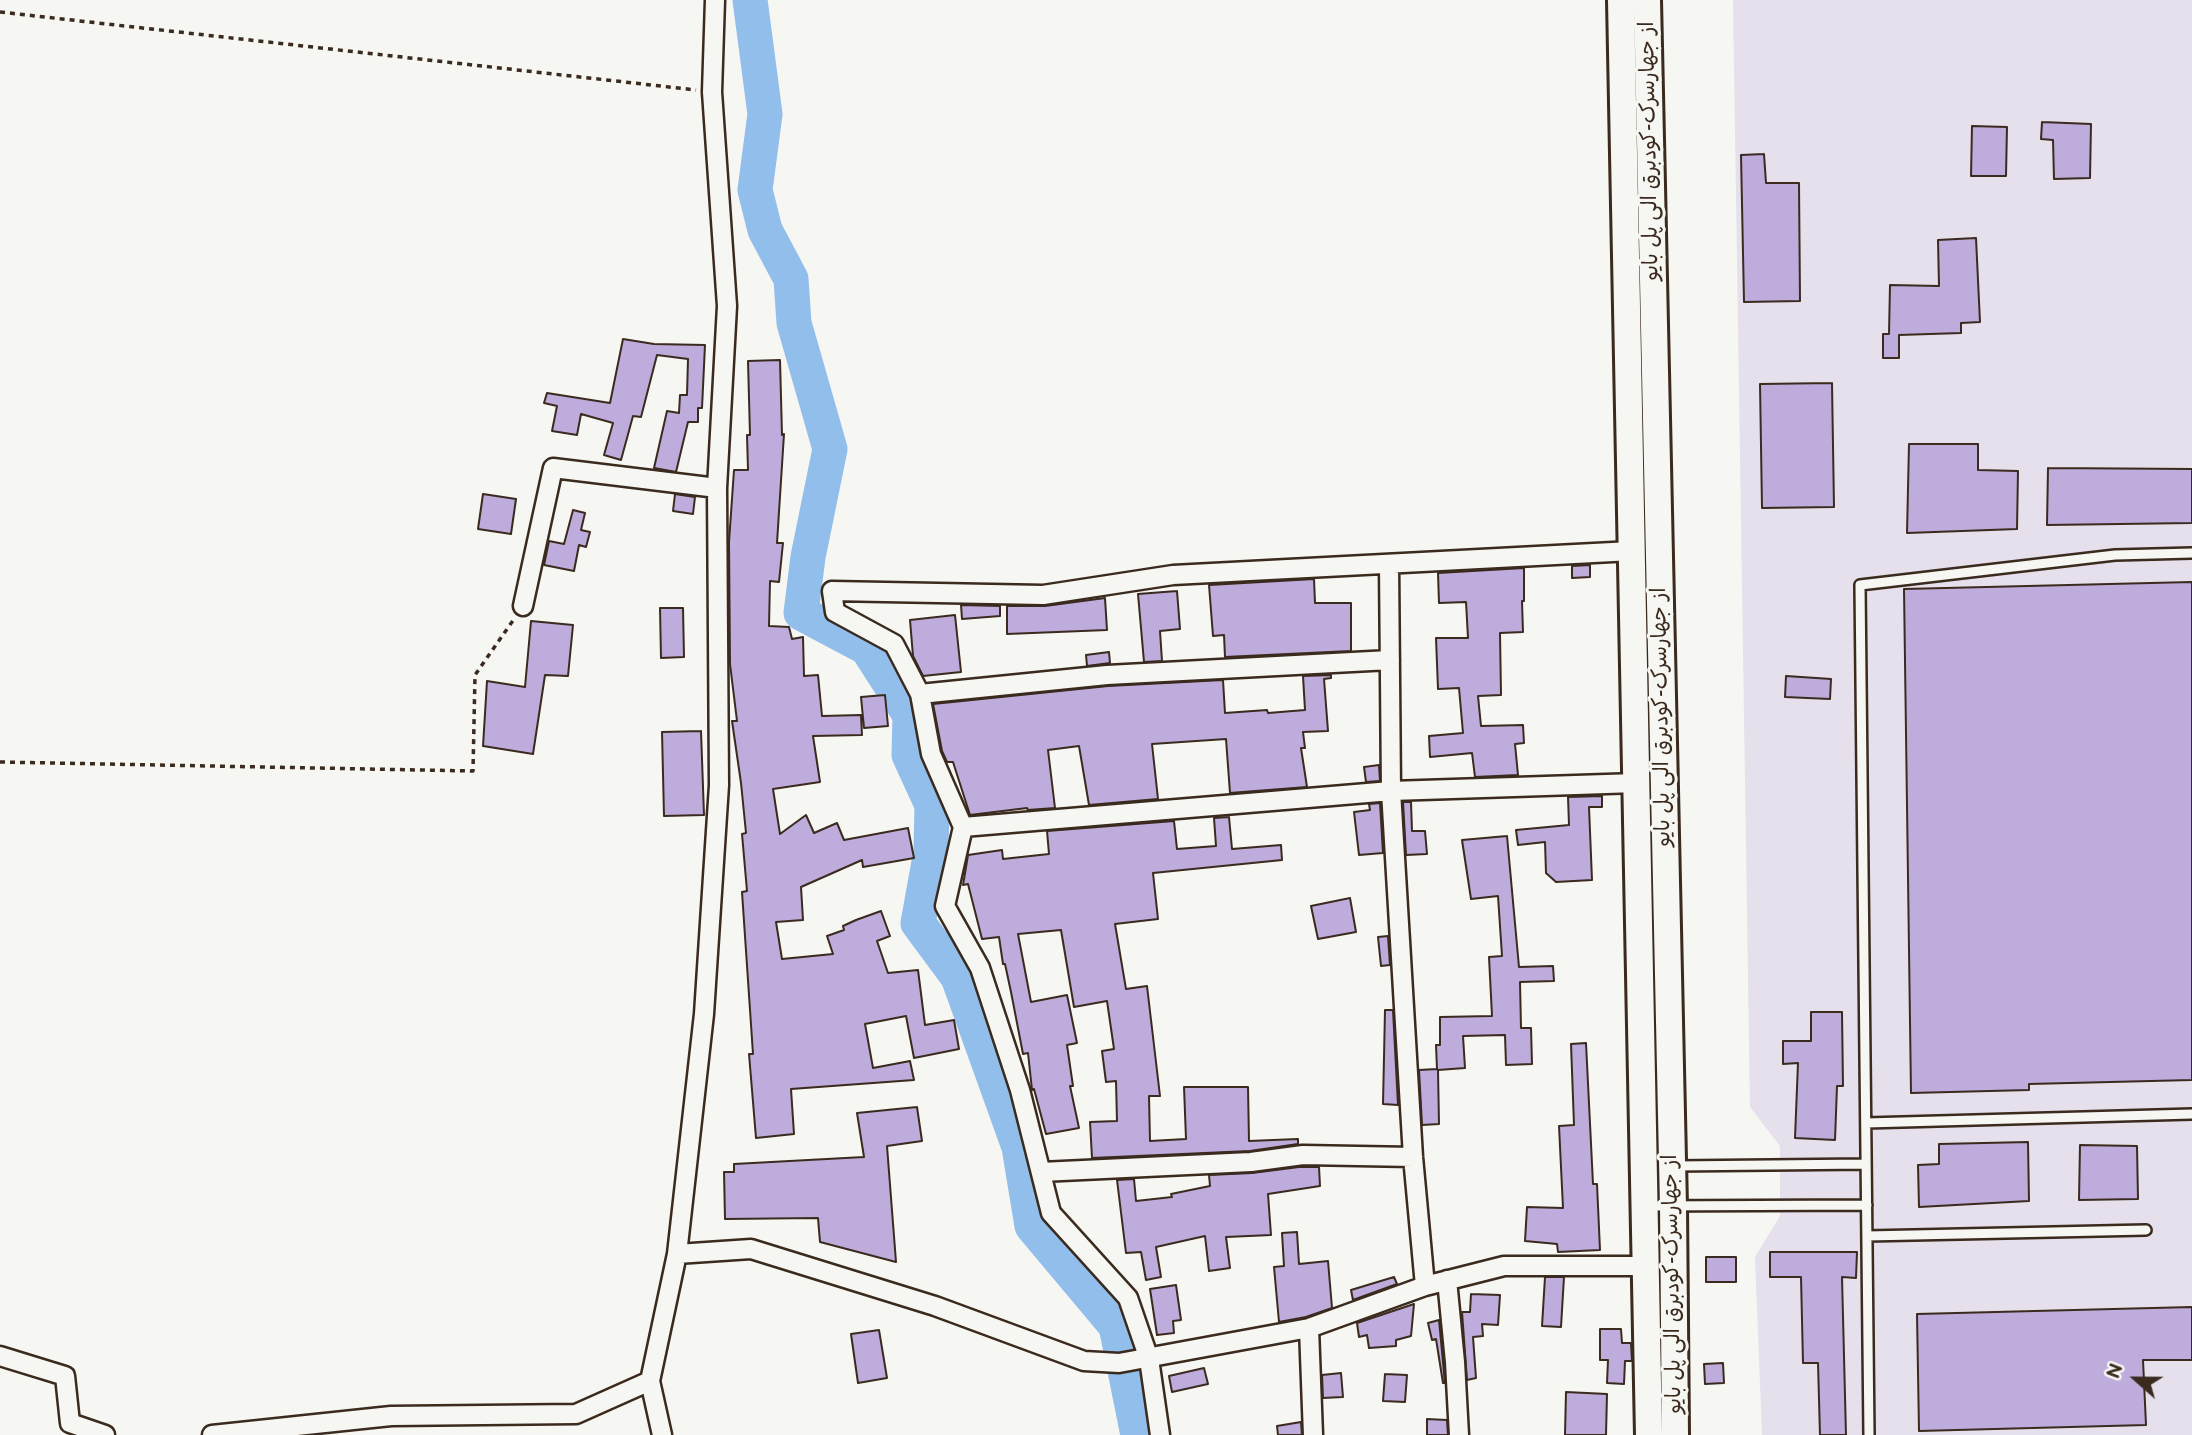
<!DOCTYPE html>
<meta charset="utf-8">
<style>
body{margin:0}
#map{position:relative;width:2192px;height:1435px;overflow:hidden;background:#f6f6f2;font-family:"Balsamiq Sans",sans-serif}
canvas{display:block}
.north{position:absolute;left:2101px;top:1344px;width:70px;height:70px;-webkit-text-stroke:5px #f6f6f2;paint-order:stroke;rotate:291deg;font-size:19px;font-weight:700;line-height:28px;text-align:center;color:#3b2a1e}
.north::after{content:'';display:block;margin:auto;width:24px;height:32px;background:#3b2a1e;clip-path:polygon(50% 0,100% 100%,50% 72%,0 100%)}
</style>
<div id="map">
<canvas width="2192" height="1435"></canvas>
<div class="north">N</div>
</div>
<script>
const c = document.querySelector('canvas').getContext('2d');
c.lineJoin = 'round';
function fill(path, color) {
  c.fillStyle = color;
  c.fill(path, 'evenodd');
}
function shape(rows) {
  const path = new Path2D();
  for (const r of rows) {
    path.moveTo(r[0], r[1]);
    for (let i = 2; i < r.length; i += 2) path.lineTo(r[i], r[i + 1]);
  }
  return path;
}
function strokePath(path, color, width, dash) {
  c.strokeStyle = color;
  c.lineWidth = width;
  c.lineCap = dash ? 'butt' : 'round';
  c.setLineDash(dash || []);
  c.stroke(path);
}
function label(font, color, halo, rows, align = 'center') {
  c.font = font + ' "Balsamiq Sans","Playpen Sans Arabic",sans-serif';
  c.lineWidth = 6;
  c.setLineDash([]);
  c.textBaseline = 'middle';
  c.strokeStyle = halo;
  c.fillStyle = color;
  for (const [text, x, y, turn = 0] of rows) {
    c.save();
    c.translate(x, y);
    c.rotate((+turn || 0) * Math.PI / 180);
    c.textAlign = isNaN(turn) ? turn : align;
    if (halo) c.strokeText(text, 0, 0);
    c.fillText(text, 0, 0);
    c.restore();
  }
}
const built = shape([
 [1733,0,2192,0,2192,1435,1762,1435,1755,1257,1780,1216,1780,1146,1750,1107]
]);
const river = shape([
 [750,0,765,114,755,190,765,230,791,279,794,323,830,449,808,557,801,613,867,648,910,715,909,755,932,805,931,851,918,923,958,977,1019,1147,1032,1226,1116,1326,1138,1435]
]);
const building = shape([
 [2042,122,2091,124,2090,178,2054,179,2053,140,2041,139,2042,122],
 [1972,126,2007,127,2006,176,1971,176,1972,126],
 [1764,154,1766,183,1799,183,1800,301,1744,302,1741,155,1764,154],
 [1976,238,1980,322,1961,323,1961,333,1899,335,1899,358,1883,358,1883,334,1889,334,1890,285,1939,286,1938,240,1976,238],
 [623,339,654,344,705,345,702,408,698,408,698,422,688,422,676,472,654,468,667,411,679,413,680,395,687,395,688,359,657,355,641,417,633,416,621,460,604,455,613,423,581,414,577,435,552,431,557,406,544,403,547,393,610,403,623,339],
 [780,360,782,435,784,434,777,543,783,543,779,582,770,581,769,626,789,627,792,639,803,637,804,676,818,675,822,716,861,715,862,735,813,736,820,782,773,789,780,834,806,815,814,833,837,823,844,840,908,828,914,858,863,867,862,860,801,887,803,920,776,922,782,959,833,954,827,936,844,930,843,926,856,920,881,911,890,936,877,941,888,973,918,970,925,1025,954,1020,959,1049,914,1058,906,1016,865,1024,873,1068,910,1061,914,1080,791,1089,794,1134,756,1138,749,1054,753,1054,742,892,747,891,742,834,746,833,741,783,732,721,737,721,730,664,729,542,734,470,748,470,747,435,750,435,748,361,780,360],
 [1832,383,1834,507,1762,508,1760,384,1832,383],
 [1909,444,1978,444,1978,470,2018,471,2017,529,1907,533,1909,444],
 [2048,468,2192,469,2192,523,2047,525,2048,468],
 [483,494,516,499,511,534,478,529,483,494],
 [675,494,695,497,693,514,673,511,675,494],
 [573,510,585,513,581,530,590,532,586,547,579,545,574,571,544,565,549,541,564,544,573,510],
 [1590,565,1590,577,1572,578,1572,566,1590,565],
 [1524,568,1524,601,1522,601,1523,632,1500,633,1501,695,1478,696,1481,726,1523,725,1524,743,1515,744,1518,775,1475,777,1472,753,1430,757,1429,736,1463,733,1459,688,1438,689,1436,638,1468,638,1466,602,1439,603,1438,573,1524,568],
 [1314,579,1315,603,1351,603,1351,651,1225,657,1224,635,1213,636,1209,585,1314,579],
 [2192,582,2192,1080,2029,1084,2029,1090,1911,1093,1904,589,2192,582],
 [1177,591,1180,629,1160,631,1162,661,1144,662,1138,594,1177,591],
 [1105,598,1107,630,1007,634,1007,606,1045,606,1105,598],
 [961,605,1000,606,1000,616,962,619,961,605],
 [660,608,683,608,684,657,661,658,660,608],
 [955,615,961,672,923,676,913,656,910,620,955,615],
 [531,621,573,625,568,676,545,675,533,754,483,746,487,681,525,687,531,621],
 [1109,652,1110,663,1087,666,1086,655,1109,652],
 [1331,675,1331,678,1324,679,1328,731,1303,732,1305,748,1301,748,1307,787,1230,793,1226,739,1152,744,1158,799,1089,805,1079,746,1048,750,1055,808,1028,810,1027,808,970,815,953,762,947,762,942,751,933,704,1108,686,1223,680,1225,713,1267,710,1268,713,1305,710,1303,676,1331,675],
 [1786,676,1831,679,1830,699,1785,697,1786,676],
 [885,695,888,726,864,728,861,697,885,695],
 [701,731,704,815,664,816,662,732,701,731],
 [1379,765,1380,781,1366,782,1364,767,1379,765],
 [1602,796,1602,807,1589,807,1592,880,1556,882,1546,873,1545,842,1518,845,1516,830,1569,825,1568,797,1602,796],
 [1403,802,1411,802,1412,831,1425,831,1427,854,1406,855,1403,802],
 [1380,803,1383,853,1359,855,1354,812,1370,810,1369,804,1380,803],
 [1229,817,1232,849,1281,845,1282,860,1153,873,1158,919,1115,924,1126,989,1147,986,1160,1096,1149,1096,1150,1141,1186,1139,1184,1087,1248,1087,1249,1141,1298,1139,1298,1144,1250,1151,1092,1158,1090,1122,1117,1121,1116,1081,1106,1082,1102,1051,1114,1049,1107,1001,1074,1007,1061,930,1018,934,1031,1002,1067,995,1077,1043,1067,1045,1073,1086,1070,1086,1079,1128,1046,1134,1034,1089,1032,1090,1028,1053,1023,1054,1011,992,1005,964,1003,964,999,937,982,939,968,884,963,885,968,855,1002,850,1003,859,1049,854,1047,831,1174,821,1177,849,1216,846,1214,818,1229,817],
 [1507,836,1519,967,1553,966,1554,981,1520,982,1521,1028,1531,1028,1532,1064,1506,1065,1505,1035,1463,1036,1465,1068,1438,1070,1439,1124,1422,1125,1419,1070,1437,1069,1436,1045,1440,1045,1440,1017,1492,1016,1489,957,1502,956,1498,896,1471,899,1462,840,1507,836],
 [1350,898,1356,932,1318,939,1311,906,1350,898],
 [1388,936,1390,965,1381,966,1378,937,1388,936],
 [1385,1010,1393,1010,1398,1105,1383,1104,1385,1010],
 [1811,1012,1842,1012,1843,1086,1837,1086,1835,1140,1795,1138,1798,1063,1783,1064,1783,1041,1811,1041,1811,1012],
 [1586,1043,1593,1184,1597,1184,1600,1250,1558,1252,1557,1244,1525,1241,1527,1207,1563,1208,1559,1126,1574,1125,1571,1044,1586,1043],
 [917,1107,922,1141,887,1146,896,1262,820,1242,818,1218,725,1219,724,1172,734,1172,734,1164,864,1157,857,1113,917,1107],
 [2028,1142,2029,1201,1919,1207,1918,1165,1939,1164,1939,1144,2028,1142],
 [2080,1145,2137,1146,2138,1199,2079,1200,2080,1145],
 [1299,1167,1319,1167,1320,1186,1268,1194,1271,1235,1226,1237,1230,1268,1209,1271,1205,1236,1156,1247,1161,1277,1146,1280,1141,1252,1126,1253,1117,1180,1134,1179,1136,1201,1172,1197,1171,1194,1210,1186,1209,1175,1252,1173,1299,1167],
 [1297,1232,1299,1264,1328,1261,1332,1308,1306,1317,1279,1322,1274,1267,1284,1266,1282,1233,1297,1232],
 [1770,1252,1857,1252,1856,1278,1842,1277,1846,1435,1820,1435,1818,1363,1803,1363,1801,1277,1770,1277,1770,1252],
 [1706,1257,1736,1257,1736,1282,1706,1282,1706,1257],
 [1394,1277,1397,1284,1353,1300,1351,1290,1394,1277],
 [1545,1277,1564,1277,1561,1327,1542,1326,1545,1277],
 [1176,1285,1181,1320,1173,1321,1174,1333,1157,1335,1150,1289,1176,1285],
 [1471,1294,1500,1295,1498,1325,1482,1324,1483,1336,1473,1337,1476,1378,1467,1380,1462,1312,1470,1312,1471,1294],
 [1414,1304,1411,1336,1396,1340,1396,1346,1369,1348,1367,1335,1359,1337,1357,1323,1414,1304],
 [2192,1307,2192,1360,2143,1360,2146,1425,1919,1431,1917,1314,2192,1307],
 [1439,1320,1445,1383,1443,1383,1436,1339,1432,1340,1428,1323,1439,1320],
 [1600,1329,1621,1329,1622,1343,1631,1343,1632,1361,1625,1361,1624,1384,1607,1383,1608,1360,1600,1360,1600,1329],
 [879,1330,887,1378,858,1383,851,1334,879,1330],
 [1723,1363,1724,1383,1705,1384,1704,1364,1723,1363],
 [1204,1368,1208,1384,1172,1392,1169,1376,1204,1368],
 [1341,1373,1343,1397,1323,1398,1322,1375,1341,1373],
 [1385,1374,1407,1375,1405,1402,1383,1401,1385,1374],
 [1566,1392,1607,1394,1606,1435,1565,1435,1566,1392],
 [1427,1419,1447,1420,1448,1435,1427,1435,1427,1419],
 [1301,1422,1302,1435,1278,1435,1277,1426,1301,1422]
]);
const path = shape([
 [0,12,696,90],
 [0,762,473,771,475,675,514,619]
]);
const lane = shape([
 [1866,1123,2192,1114],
 [1675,1166,1866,1164],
 [1647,1206,1867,1205],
 [1867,1236,2146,1230],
 [1869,1435,1860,585,2115,555,2192,553]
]);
const street = shape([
 [1389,564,1391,791,1413,1157,1425,1286],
 [523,606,553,468,717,488],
 [920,694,1107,675,1390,660],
 [963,827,1391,791,1637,783],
 [1041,1172,1251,1162,1303,1155,1413,1157],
 [677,1254,751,1249,935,1306,1084,1361,1119,1363,1309,1328,1425,1286,1504,1266,1646,1266],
 [1447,1280,1455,1362,1459,1435],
 [1309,1328,1313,1435],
 [0,1356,65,1376,70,1423,105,1435],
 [650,1381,662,1435],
 [212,1435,391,1416,576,1414,650,1381,677,1254,704,1014,719,785,717,488,727,306,712,92,715,0],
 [1160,1435,1149,1359,1128,1298,1051,1213,1020,1090,980,968,945,906,963,827,931,754,920,694,894,644,835,612,832,591,1043,595,1173,575,1632,551]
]);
const secondary = shape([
 [1621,0,1649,1435],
 [1647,0,1673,1206,1675,1435]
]);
const streetNames = [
 ["از جهارسرک-کودبرق الی پل بایو",1650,151,-91],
 ["از جهارسرک-کودبرق الی پل بایو",1662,717,-91],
 ["از جهارسرک-کودبرق الی پل بایو",1673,1284,-91]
];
fill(built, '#e5e0eb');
strokePath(river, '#92beeb', 35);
fill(building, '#bdacdc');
strokePath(building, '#3b2a1e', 2);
strokePath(lane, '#3b2a1e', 14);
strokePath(street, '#3b2a1e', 23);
strokePath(secondary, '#3b2a1e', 32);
strokePath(path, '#3b2a1e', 3.5, [5, 5]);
strokePath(lane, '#f6f6f2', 9);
strokePath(street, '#f6f6f2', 18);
strokePath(secondary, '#f6f6f2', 26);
label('21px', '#3b2a1e', '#f6f6f2', streetNames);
</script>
